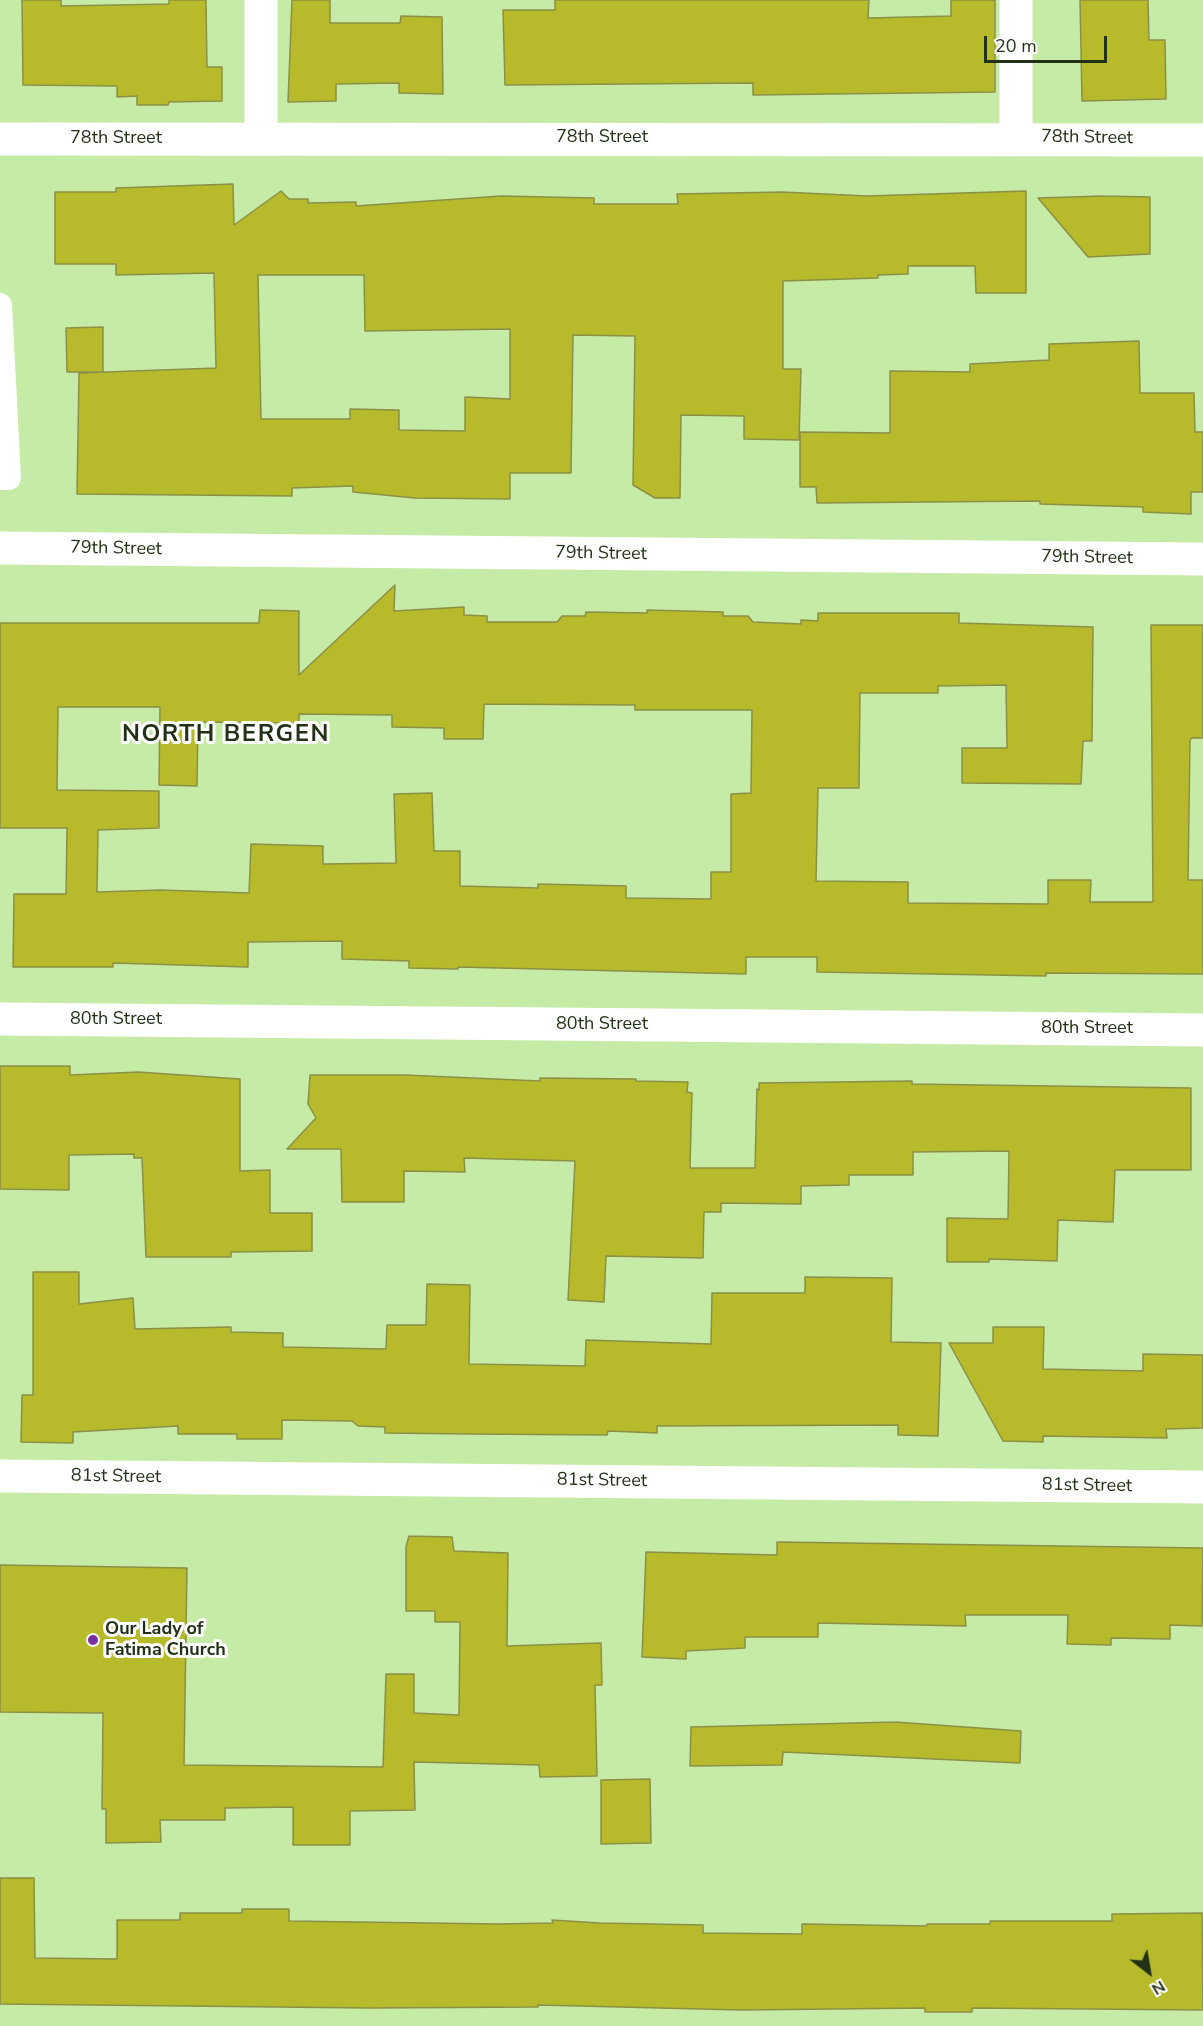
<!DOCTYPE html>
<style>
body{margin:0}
#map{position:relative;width:1203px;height:2026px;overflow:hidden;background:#c6eba7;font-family:"Nunito Sans",sans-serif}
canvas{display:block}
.north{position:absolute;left:1119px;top:1942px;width:60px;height:60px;-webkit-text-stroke:4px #fefefe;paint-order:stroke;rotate:149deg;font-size:16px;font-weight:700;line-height:24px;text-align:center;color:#233117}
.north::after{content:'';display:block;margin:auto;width:21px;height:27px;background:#233117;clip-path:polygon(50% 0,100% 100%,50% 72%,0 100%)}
.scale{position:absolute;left:984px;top:36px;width:123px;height:27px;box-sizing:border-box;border:3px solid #233117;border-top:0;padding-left:8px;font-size:18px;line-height:21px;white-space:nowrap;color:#233117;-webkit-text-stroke:4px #fefefe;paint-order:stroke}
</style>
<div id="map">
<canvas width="1203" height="2026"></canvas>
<div class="north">N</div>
<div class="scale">20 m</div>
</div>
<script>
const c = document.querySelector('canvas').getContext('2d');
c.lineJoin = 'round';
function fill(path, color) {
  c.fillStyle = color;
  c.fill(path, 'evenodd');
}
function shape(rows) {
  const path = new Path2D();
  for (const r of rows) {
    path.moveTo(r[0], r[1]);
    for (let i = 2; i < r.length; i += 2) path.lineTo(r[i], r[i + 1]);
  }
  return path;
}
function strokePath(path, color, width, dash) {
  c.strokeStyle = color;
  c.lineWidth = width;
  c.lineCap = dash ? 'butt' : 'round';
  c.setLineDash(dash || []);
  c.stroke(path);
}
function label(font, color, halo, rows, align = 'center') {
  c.font = font + ' "Nunito Sans",sans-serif';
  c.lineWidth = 6;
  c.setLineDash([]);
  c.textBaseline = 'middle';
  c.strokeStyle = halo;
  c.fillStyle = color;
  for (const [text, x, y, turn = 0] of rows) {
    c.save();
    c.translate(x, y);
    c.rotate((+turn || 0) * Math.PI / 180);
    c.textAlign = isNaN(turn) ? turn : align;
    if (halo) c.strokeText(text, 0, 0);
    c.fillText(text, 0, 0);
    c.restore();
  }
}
const building = shape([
 [22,0,61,0,61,6,169,4,169,0,206,0,207,67,222,67,222,101,169,102,168,105,137,105,137,96,117,97,117,86,23,85,22,0],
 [292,0,330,0,330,23,400,23,401,16,442,17,443,94,399,93,399,83,336,84,336,101,288,102,292,0],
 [555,0,869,0,868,18,951,16,951,0,995,0,995,92,753,95,753,83,505,85,503,10,555,10,555,0],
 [1080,0,1148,0,1149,40,1165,40,1166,99,1082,101,1080,0],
 [233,184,234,225,281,191,289,199,308,199,308,203,356,202,356,206,501,196,594,198,594,204,678,204,677,194,782,192,867,196,1026,191,1026,293,976,293,975,266,908,266,908,274,878,275,878,278,783,281,783,369,801,369,799,440,744,439,744,416,681,415,680,498,655,498,633,485,635,336,573,335,571,473,510,473,510,499,415,498,353,492,353,486,292,488,292,496,77,494,79,373,216,368,214,273,116,275,116,264,55,264,55,192,116,192,116,188,233,184],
 [258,275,364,275,365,331,510,329,510,399,465,397,465,431,399,430,399,410,350,409,350,419,261,419,258,275],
 [1103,196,1150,197,1150,254,1088,257,1038,198,1103,196],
 [103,327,103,372,67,372,66,328,103,327],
 [1139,341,1140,393,1194,393,1195,432,1203,432,1203,492,1191,492,1191,514,1143,512,1143,507,1040,504,1040,501,817,503,816,487,800,487,800,432,890,433,890,371,970,372,970,364,1049,360,1049,344,1139,341],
 [395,585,394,611,464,607,464,615,487,616,487,622,557,622,562,616,585,616,586,612,647,613,647,610,723,612,723,616,748,616,753,622,801,624,801,620,818,621,818,613,959,613,959,623,1093,627,1092,741,1083,741,1081,784,962,783,962,748,1007,748,1006,685,938,686,938,693,860,693,859,788,818,788,816,881,908,882,908,903,1048,904,1048,880,1091,880,1090,902,1153,902,1151,625,1203,625,1203,738,1191,738,1190,741,1188,880,1203,880,1203,974,1046,973,1046,976,817,972,817,957,746,957,746,974,458,967,458,969,409,968,409,961,342,959,342,941,248,942,248,967,113,963,113,967,13,967,14,894,66,894,67,828,0,828,0,623,259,623,260,610,299,611,299,675,395,585],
 [484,704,635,705,635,710,752,710,751,793,731,794,731,872,711,872,711,899,626,898,626,886,538,884,538,888,460,886,460,851,434,851,432,793,394,794,396,863,323,864,323,846,251,844,249,893,161,890,97,892,98,830,159,828,159,791,57,790,58,707,160,707,159,785,197,786,198,722,299,723,299,714,392,715,392,727,444,728,444,739,483,739,484,704],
 [0,1066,70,1066,70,1075,138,1072,240,1079,240,1171,270,1170,270,1213,312,1213,312,1251,231,1252,231,1257,146,1257,142,1158,134,1158,134,1154,69,1155,69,1190,0,1189,0,1066],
 [310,1075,405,1075,540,1081,540,1078,636,1079,636,1081,688,1082,687,1092,692,1093,690,1168,755,1168,757,1089,759,1090,759,1083,912,1081,912,1084,1191,1088,1191,1170,1115,1170,1113,1222,1058,1220,1057,1261,989,1259,989,1262,947,1262,947,1218,1008,1219,1009,1151,913,1152,913,1175,849,1175,849,1185,801,1186,801,1204,721,1203,721,1212,704,1212,703,1258,606,1256,604,1302,568,1300,575,1161,464,1158,465,1172,404,1171,404,1202,342,1202,341,1149,287,1149,316,1118,308,1104,310,1075],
 [33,1272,79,1272,79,1304,133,1298,135,1329,231,1327,231,1332,283,1333,283,1347,386,1349,387,1325,426,1325,427,1284,470,1285,469,1364,585,1366,586,1340,711,1344,712,1293,805,1293,805,1277,892,1278,891,1342,941,1343,938,1436,898,1435,898,1425,657,1426,657,1433,608,1431,607,1435,471,1434,385,1433,385,1427,358,1426,352,1421,282,1420,282,1439,237,1439,237,1434,178,1434,178,1426,73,1432,73,1443,21,1442,22,1395,33,1395,33,1272],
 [993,1327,1044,1327,1043,1369,1143,1371,1143,1354,1203,1355,1203,1428,1166,1429,1167,1438,1043,1436,1043,1442,1003,1441,949,1343,993,1343,993,1327],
 [409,1536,452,1537,454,1551,508,1553,507,1646,601,1643,602,1685,595,1685,597,1776,540,1777,539,1765,414,1762,415,1810,350,1811,350,1845,293,1845,293,1807,225,1808,225,1820,160,1820,161,1842,106,1843,106,1809,102,1809,103,1713,0,1712,0,1565,187,1568,184,1765,383,1767,386,1674,414,1674,414,1713,459,1715,460,1622,435,1622,435,1611,406,1611,406,1547,409,1536],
 [777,1542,1203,1548,1202,1626,1170,1625,1170,1639,1111,1638,1111,1645,1067,1644,1068,1615,965,1615,966,1626,818,1623,818,1637,745,1637,745,1648,686,1651,686,1659,642,1657,646,1552,777,1555,777,1542],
 [895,1722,1021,1731,1020,1763,783,1752,782,1765,690,1766,691,1727,895,1722],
 [650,1779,651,1843,601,1844,601,1780,650,1779],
 [0,1878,34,1878,35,1958,117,1959,117,1920,180,1920,180,1913,242,1913,242,1909,289,1909,289,1921,497,1924,553,1923,552,1920,599,1923,703,1925,703,1933,802,1934,802,1924,926,1926,927,1924,990,1924,990,1921,1112,1921,1112,1914,1202,1913,1203,2010,972,2008,972,2012,925,2012,925,2008,741,2010,538,2005,538,2007,369,2008,0,2004,0,1878]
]);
const service = shape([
 [0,305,9,478,0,478]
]);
const minor = shape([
 [1016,0,1016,137],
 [261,138,261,0],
 [0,139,1203,140],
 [0,548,1203,559],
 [0,1019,1203,1030],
 [0,1476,1203,1487]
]);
const markers = [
 [93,1640,6,"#7a2fa1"]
];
const streetNames = [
 ["78th Street",602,138],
 ["78th Street",1087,138,1],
 ["78th Street",116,139],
 ["79th Street",116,549,1],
 ["79th Street",601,554,1],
 ["79th Street",1087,558,1],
 ["80th Street",116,1020],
 ["80th Street",602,1025],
 ["80th Street",1087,1029],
 ["81st Street",116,1477,1],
 ["81st Street",602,1481,1],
 ["81st Street",1087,1486,1]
];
const poiNames = [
 ["Our Lady of",105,1630],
 ["Fatima Church",105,1651]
];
const districtNames = [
 ["NORTH BERGEN",226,735]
];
fill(building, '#b6ba2b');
strokePath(building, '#8c9046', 1.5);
strokePath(service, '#fff', 24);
strokePath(minor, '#fff', 33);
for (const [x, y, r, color] of markers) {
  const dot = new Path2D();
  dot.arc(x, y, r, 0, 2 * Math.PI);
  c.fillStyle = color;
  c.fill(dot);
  strokePath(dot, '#fefefe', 2);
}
label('18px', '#233117', '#fefefe', streetNames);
label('bold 18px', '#233117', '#fefefe', poiNames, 'left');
c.letterSpacing = '1.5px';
label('bold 24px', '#233117', '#fefefe', districtNames);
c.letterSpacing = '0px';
</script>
